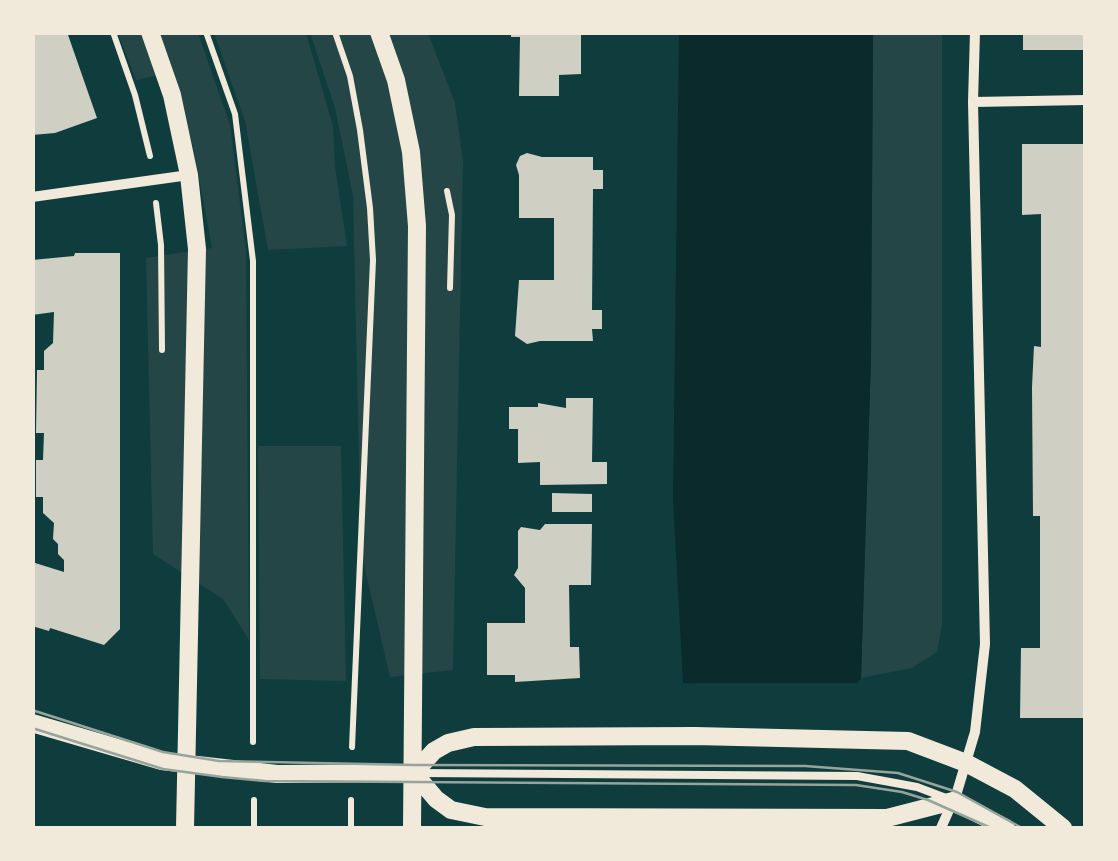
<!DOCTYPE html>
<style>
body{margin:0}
#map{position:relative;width:1118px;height:861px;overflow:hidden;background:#0f3d3e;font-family:Ubuntu,sans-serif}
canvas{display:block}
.frame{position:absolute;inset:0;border:35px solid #f1e9da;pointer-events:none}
</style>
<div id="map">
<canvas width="1118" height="861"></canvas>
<div class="frame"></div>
</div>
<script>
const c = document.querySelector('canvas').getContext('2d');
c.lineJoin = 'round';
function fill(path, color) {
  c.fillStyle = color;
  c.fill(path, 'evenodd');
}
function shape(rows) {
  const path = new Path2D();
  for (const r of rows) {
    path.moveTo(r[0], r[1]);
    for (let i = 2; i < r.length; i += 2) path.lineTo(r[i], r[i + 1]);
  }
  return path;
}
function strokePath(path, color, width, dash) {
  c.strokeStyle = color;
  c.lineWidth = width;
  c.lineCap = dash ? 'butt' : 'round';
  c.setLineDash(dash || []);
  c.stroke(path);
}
const green = shape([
 [118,33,198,33,230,125,246,251,249,640,223,599,153,554,146,258,212,248,193,146,169,73,136,80],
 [214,33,306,33,333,126,335,167,347,246,268,250,245,121],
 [310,33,428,33,455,103,463,161,453,670,390,677,361,552,353,196,335,108],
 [873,33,942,33,942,625,937,652,912,668,861,678,871,358],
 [258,446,341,446,346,681,260,679]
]);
const water = shape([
 [679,33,873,33,871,358,861,678,852,691,683,683,673,498]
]);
const pier = shape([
 [695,683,857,683,856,828,695,828]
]);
const building = shape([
 [32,32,67,32,97,118,55,133,32,135],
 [511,32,581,32,581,74,559,75,559,96,519,96,520,37,511,37],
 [1023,32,1086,32,1086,50,1023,50],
 [1022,144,1086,144,1086,718,1020,718,1021,648,1040,648,1040,516,1033,516,1032,387,1034,346,1041,347,1041,214,1022,215],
 [527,153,542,157,593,157,593,170,603,170,603,189,593,189,592,310,602,310,602,329,592,329,593,341,540,341,527,344,515,336,519,280,554,280,554,218,519,218,519,175,516,165,520,156],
 [75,253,120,253,120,629,104,645,50,628,49,631,32,626,32,562,64,572,64,560,58,554,58,544,53,539,54,523,43,513,43,497,36,497,36,460,43,460,44,433,36,433,37,370,44,370,44,351,53,343,54,312,32,315,32,260,74,256],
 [566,398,593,398,592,462,607,462,607,484,540,485,540,462,518,463,518,429,509,429,509,407,538,407,538,403,566,408],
 [552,493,592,494,592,512,552,512],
 [545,524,592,524,591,585,569,585,570,647,579,647,580,678,515,682,515,675,487,675,487,623,525,623,525,588,514,575,518,568,518,531,521,527,540,530]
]);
const path = shape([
 [113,32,135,95,150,156],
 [206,32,235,114,253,261,253,742],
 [335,32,350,76,360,130,370,208,373,260,352,747],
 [447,191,452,215,450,288],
 [156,203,161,245,162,350],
 [254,828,254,800],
 [351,828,351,800]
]);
const service = shape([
 [418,773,857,776,917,787,946,798]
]);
const minor = shape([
 [973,102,1086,100],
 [32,197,189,175],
 [941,828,957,792,975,732,985,644,973,102,975,32]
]);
const tertiary = shape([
 [150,32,172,95,189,175,197,249,185,828],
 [379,32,396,80,411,152,417,226,412,828],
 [32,723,162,761,277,774,414,773,434,751,448,743,474,737,695,736,908,741,966,763,1015,789,1063,828],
 [414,773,436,799,451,810,485,817,887,818,953,801,1006,828]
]);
const tram = shape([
 [32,710,163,752,219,761,414,765,805,766,898,773,957,792,1022,828],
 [32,728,163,769,222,777,265,781,856,785,902,792,928,800,991,828]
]);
fill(green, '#244646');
fill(water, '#0a2a2b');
fill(pier, '#0f3d3e');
fill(building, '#cfcfc3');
strokePath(path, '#f1e9da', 6);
strokePath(service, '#f1e9da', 8);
strokePath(minor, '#f1e9da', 10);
strokePath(tertiary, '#f1e9da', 18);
strokePath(tram, '#97a49c', 2.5);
</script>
